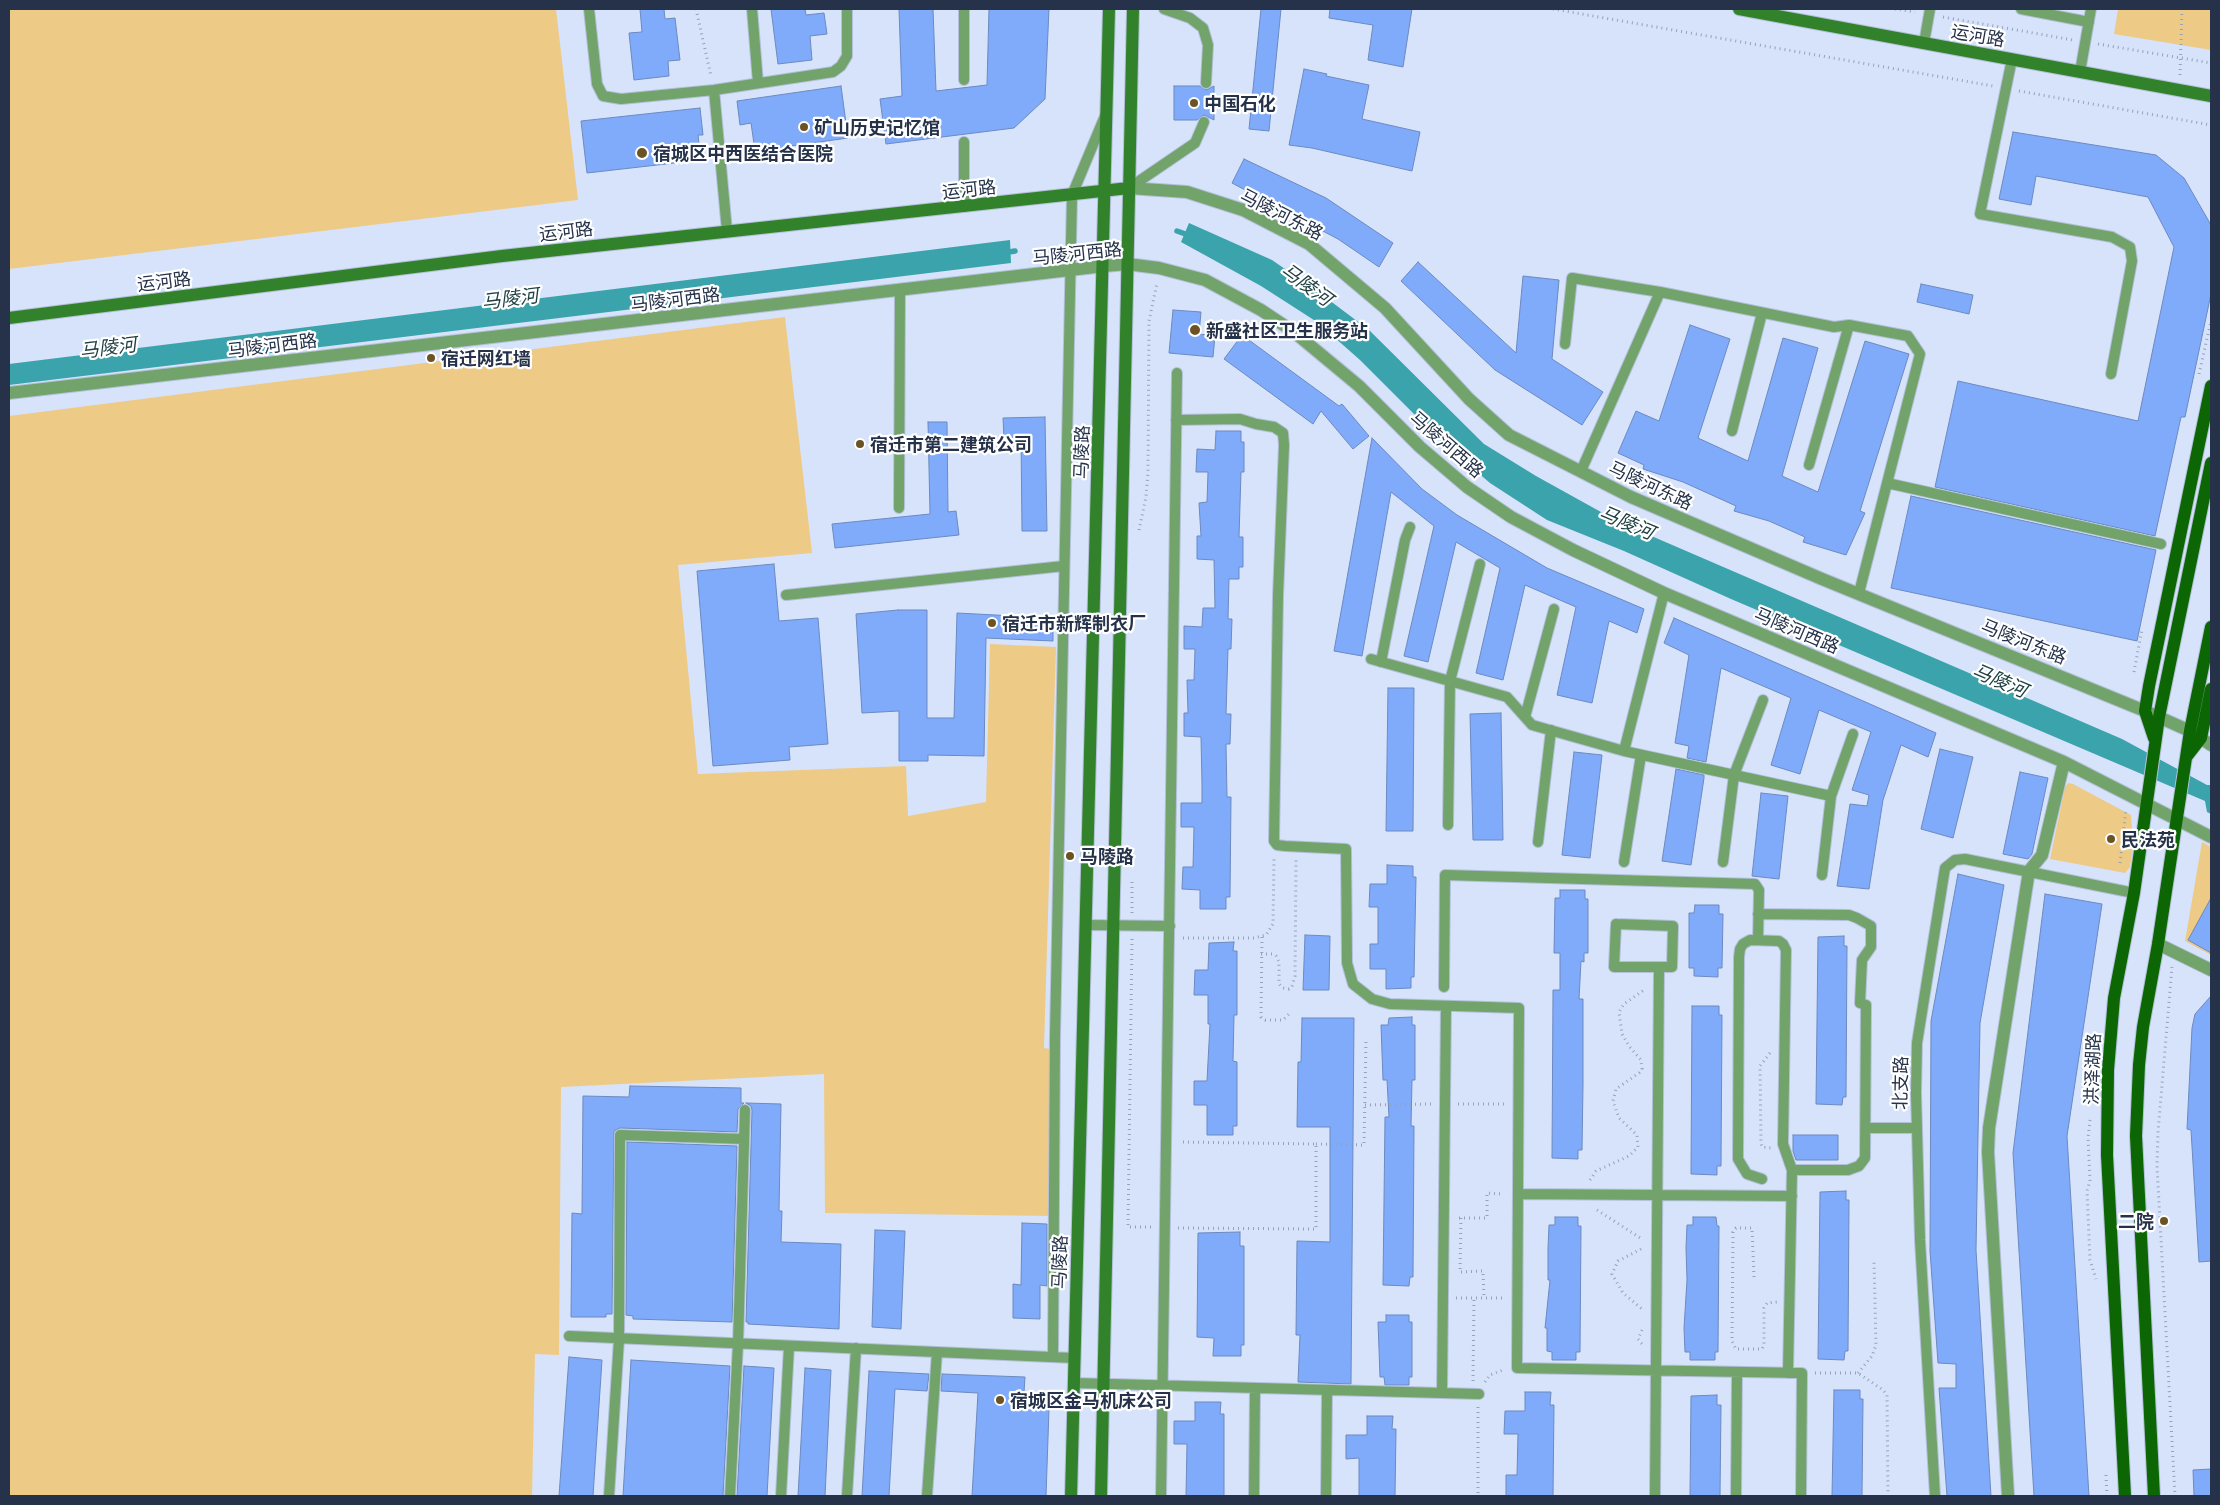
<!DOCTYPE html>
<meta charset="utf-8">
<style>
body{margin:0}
#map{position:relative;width:2220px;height:1505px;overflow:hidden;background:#d6e3fb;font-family:Georgia,serif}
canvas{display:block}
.frame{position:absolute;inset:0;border:10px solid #253249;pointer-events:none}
</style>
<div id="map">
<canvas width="2220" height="1505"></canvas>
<div class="frame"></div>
</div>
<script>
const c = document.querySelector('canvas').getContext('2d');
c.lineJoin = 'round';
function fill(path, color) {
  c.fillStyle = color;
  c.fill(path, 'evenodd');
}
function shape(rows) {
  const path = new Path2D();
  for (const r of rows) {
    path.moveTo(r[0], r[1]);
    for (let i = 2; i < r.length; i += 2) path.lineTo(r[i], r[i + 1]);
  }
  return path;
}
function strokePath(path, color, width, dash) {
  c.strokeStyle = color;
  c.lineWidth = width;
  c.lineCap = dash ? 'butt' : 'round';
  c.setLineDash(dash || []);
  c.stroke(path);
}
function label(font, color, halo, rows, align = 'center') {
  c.font = font + ' Georgia,"Noto Sans SC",serif';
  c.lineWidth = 4.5;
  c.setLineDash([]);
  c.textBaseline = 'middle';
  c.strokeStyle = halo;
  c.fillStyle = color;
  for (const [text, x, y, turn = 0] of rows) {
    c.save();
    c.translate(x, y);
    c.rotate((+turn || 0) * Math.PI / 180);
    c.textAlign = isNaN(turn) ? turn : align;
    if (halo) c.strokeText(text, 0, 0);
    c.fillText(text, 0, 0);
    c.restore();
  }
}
const green = shape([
 [9,9,556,9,578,200,9,269],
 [2118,9,2211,9,2211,50,2114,34],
 [785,317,812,553,678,565,698,774,906,766,908,816,986,802,990,644,1056,647,1044,1048,1056,1050,1053,1216,825,1213,824,1074,561,1087,559,1355,535,1354,532,1496,9,1496,9,416],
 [2068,783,2073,784,2131,815,2133,846,2130,867,2125,873,2050,859,2065,787],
 [2202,842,2211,847,2211,955,2185,941]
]);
const water = shape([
 [1189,223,1272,260,1321,294,1369,330,1484,444,1536,476,1619,522,2122,739,2207,785,2211,785,2211,814,2207,812,2205,801,1731,599,1624,551,1547,520,1490,483,1442,442,1360,360,1317,322,1261,286,1181,242],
 [1010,240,1011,263,9,385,9,364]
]);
const stream = shape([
 [1177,231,1191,236],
 [1003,253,1015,251]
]);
const building = shape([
 [640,9,664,9,665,19,675,18,680,60,668,61,669,76,634,80,629,33,642,32,640,9],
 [771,9,805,9,806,15,824,13,827,34,810,36,812,60,778,64,771,9],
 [899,9,933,9,936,91,987,85,989,9,1049,9,1045,99,1014,128,886,144,880,99,902,96,899,9],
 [1261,9,1281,9,1269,131,1249,129,1261,9],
 [1330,9,1412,9,1403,67,1368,60,1373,25,1329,18,1330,9],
 [1304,69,1327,74,1326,76,1369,85,1362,119,1420,132,1412,171,1312,148,1289,145,1304,69],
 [841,86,848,138,755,151,751,123,740,125,737,101,841,86],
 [1174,86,1200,86,1206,90,1214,86,1214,120,1204,115,1197,120,1174,120,1174,86],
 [700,108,703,135,698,135,701,160,587,173,581,121,700,108],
 [2013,132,2156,155,2184,178,2211,225,2211,294,2185,417,2181,417,2155,536,1935,487,1958,381,2138,421,2174,247,2148,197,2036,176,2031,205,1999,199,2013,132],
 [1244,159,1326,198,1393,243,1379,267,1338,239,1232,183,1244,159],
 [1418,262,1516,353,1523,276,1559,280,1552,359,1603,392,1582,425,1495,370,1401,281,1418,262],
 [1921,284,1973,295,1969,314,1917,302,1921,284],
 [1173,310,1201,312,1199,334,1215,336,1213,357,1169,353,1173,310],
 [1690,325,1730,339,1698,438,1748,461,1783,338,1818,348,1782,476,1818,492,1865,341,1909,354,1860,511,1865,513,1846,555,1803,542,1805,537,1769,521,1734,511,1736,506,1683,482,1643,469,1644,465,1618,453,1636,411,1659,421,1690,325],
 [1242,335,1339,406,1342,404,1369,436,1353,449,1321,411,1313,424,1224,359,1242,335],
 [1045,417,1047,531,1022,531,1021,437,1004,438,1003,418,1045,417],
 [928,422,947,422,948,512,956,511,959,535,835,548,832,524,930,514,928,422],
 [1216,431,1241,431,1241,442,1244,442,1244,472,1241,472,1239,537,1243,537,1243,567,1239,567,1239,579,1229,579,1228,619,1232,619,1231,649,1228,649,1226,714,1231,714,1230,744,1226,744,1227,797,1231,797,1230,897,1226,897,1226,909,1200,909,1200,890,1182,889,1183,867,1193,867,1194,827,1181,827,1181,803,1202,803,1202,784,1201,737,1184,736,1184,713,1188,713,1187,680,1194,680,1195,649,1184,649,1184,626,1202,627,1203,608,1215,608,1214,560,1197,559,1197,536,1201,536,1199,503,1207,502,1208,472,1196,472,1197,449,1215,450,1216,431],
 [1372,438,1422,489,1457,515,1547,568,1644,609,1637,633,1609,621,1592,703,1557,695,1576,607,1525,585,1503,680,1476,673,1500,568,1456,542,1428,662,1404,656,1434,526,1391,492,1362,656,1334,651,1372,438],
 [1911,496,2156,550,2137,641,1891,588,1911,496],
 [774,564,779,621,818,618,828,744,789,747,790,760,713,766,697,571,774,564],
 [898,610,927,610,927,718,954,718,957,613,1053,618,1053,641,986,638,984,756,928,755,928,761,899,761,899,711,862,713,856,614,898,610],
 [1674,618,1936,733,1928,757,1901,745,1883,800,1869,889,1837,886,1850,804,1867,806,1869,795,1852,790,1871,732,1819,710,1800,774,1771,765,1791,698,1721,668,1706,762,1687,758,1689,746,1675,743,1689,655,1664,643,1674,618],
 [1388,688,1414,688,1413,831,1386,831,1388,688],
 [1501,713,1503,840,1473,840,1470,714,1501,713],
 [1940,749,1973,757,1953,838,1921,829,1940,749],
 [1574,752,1602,755,1590,858,1562,855,1574,752],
 [1676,769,1704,775,1704,778,1691,865,1662,861,1676,769],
 [2020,772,2048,778,2032,854,2028,859,2003,854,2020,772],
 [1761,793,1788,796,1779,879,1752,876,1761,793],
 [1387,865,1413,866,1413,877,1416,877,1414,977,1411,977,1411,988,1386,989,1386,969,1370,969,1370,944,1378,944,1378,907,1369,907,1370,884,1387,884,1387,865],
 [1958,874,2004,885,1980,1023,1976,1250,1991,1496,1947,1496,1939,1388,1956,1388,1956,1364,1938,1363,1930,1251,1931,1021,1958,874],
 [1560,890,1585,890,1585,899,1588,899,1588,953,1584,953,1584,962,1581,961,1579,999,1583,999,1583,1084,1582,1150,1578,1150,1578,1159,1552,1158,1553,990,1560,990,1560,953,1554,953,1555,898,1560,898,1560,890],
 [2045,894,2102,904,2067,1136,2089,1496,2034,1496,2013,1153,2045,894],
 [2211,898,2211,953,2188,940,2211,898],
 [1695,905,1719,905,1719,914,1723,914,1722,968,1718,968,1718,977,1694,976,1694,968,1689,968,1689,913,1694,913,1695,905],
 [1305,935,1330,936,1329,990,1303,990,1305,935],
 [1844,936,1844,946,1847,946,1846,1097,1843,1097,1842,1105,1816,1104,1818,937,1844,936],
 [1234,942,1233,951,1237,951,1237,1015,1234,1015,1233,1061,1237,1062,1237,1126,1233,1126,1233,1135,1207,1135,1207,1105,1194,1105,1194,1081,1207,1081,1210,1024,1208,1024,1208,995,1194,995,1195,970,1208,970,1209,943,1234,942],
 [2211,996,2211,1261,2199,1262,2191,1130,2187,1129,2192,1028,2195,1014,2211,996],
 [1692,1006,1719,1006,1719,1015,1722,1015,1721,1166,1717,1166,1717,1175,1691,1174,1692,1006],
 [1412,1017,1412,1025,1415,1025,1415,1080,1412,1080,1411,1126,1414,1126,1413,1277,1410,1277,1409,1286,1383,1285,1385,1117,1389,1117,1387,1080,1383,1080,1381,1025,1388,1025,1389,1018,1412,1017],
 [1302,1018,1354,1018,1351,1384,1298,1382,1300,1335,1296,1335,1297,1241,1330,1242,1330,1127,1297,1127,1298,1062,1301,1062,1302,1018],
 [630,1086,741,1088,741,1103,744,1103,738,1109,737,1132,620,1128,614,1131,612,1314,606,1314,606,1317,571,1317,572,1213,582,1214,583,1096,629,1097,630,1086],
 [746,1103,781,1104,779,1211,782,1211,781,1242,841,1244,839,1329,748,1324,748,1322,746,1322,752,1110,751,1106,746,1103],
 [1793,1135,1838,1135,1838,1160,1796,1160,1793,1151,1793,1135],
 [627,1142,737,1146,732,1322,633,1319,633,1316,626,1315,627,1142],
 [1846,1191,1846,1200,1849,1200,1848,1351,1845,1351,1844,1360,1818,1359,1820,1192,1846,1191],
 [1555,1217,1578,1217,1578,1226,1581,1226,1580,1352,1576,1352,1576,1360,1552,1360,1552,1352,1547,1351,1547,1328,1545,1328,1550,1280,1548,1280,1548,1248,1549,1225,1555,1225,1555,1217],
 [1693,1217,1716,1217,1717,1226,1719,1226,1718,1352,1715,1352,1715,1360,1690,1360,1690,1352,1685,1352,1684,1328,1687,1280,1686,1248,1687,1225,1693,1225,1693,1217],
 [1022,1223,1047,1224,1047,1286,1040,1285,1040,1319,1013,1318,1013,1284,1021,1285,1022,1223],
 [875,1230,905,1231,901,1329,872,1327,875,1230],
 [1240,1232,1240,1246,1244,1246,1244,1345,1241,1345,1241,1356,1213,1356,1214,1338,1197,1337,1198,1233,1240,1232],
 [1386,1315,1409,1315,1409,1322,1412,1322,1412,1377,1409,1377,1409,1385,1385,1385,1384,1377,1380,1377,1378,1322,1386,1322,1386,1315],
 [569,1357,602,1360,593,1496,559,1496,569,1357],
 [631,1360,730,1366,723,1496,623,1496,631,1360],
 [744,1366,774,1368,767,1496,737,1496,744,1366],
 [805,1368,831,1370,825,1496,798,1496,805,1368],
 [869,1371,929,1374,927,1391,895,1389,889,1496,862,1496,869,1371],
 [942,1374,1025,1377,1023,1408,1049,1409,1046,1496,972,1496,978,1393,941,1391,942,1374],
 [1834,1390,1860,1390,1860,1399,1863,1399,1862,1496,1832,1496,1834,1390],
 [1525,1392,1551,1392,1550,1405,1554,1405,1553,1496,1506,1496,1506,1475,1517,1475,1518,1434,1504,1434,1505,1411,1525,1411,1525,1392],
 [1717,1395,1717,1405,1721,1405,1720,1496,1690,1496,1691,1396,1717,1395],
 [1195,1402,1221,1402,1220,1414,1224,1414,1224,1496,1186,1496,1187,1444,1174,1444,1174,1421,1195,1421,1195,1402],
 [1367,1416,1393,1416,1392,1429,1396,1429,1395,1496,1359,1496,1359,1458,1346,1459,1346,1435,1367,1435,1367,1416],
 [2211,1469,2211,1496,2194,1496,2193,1470,2211,1469]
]);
const path = shape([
 [696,9,711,76],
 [1553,9,1993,86],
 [1895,9,1915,12],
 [1943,17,2073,40],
 [2098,44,2211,63],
 [2180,75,2182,9],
 [2019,91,2211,125],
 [2199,374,2211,321],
 [1139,530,1146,497,1148,472,1149,321,1157,283],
 [2134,672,2142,629],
 [2120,863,2126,809],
 [1132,913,1132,881],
 [1262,937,1261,1017,1265,1020,1283,1020,1289,1014],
 [1183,938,1254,938,1266,935,1273,924,1274,858],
 [1132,939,1128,1227,1151,1227],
 [1261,954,1272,954,1276,956,1279,962,1279,984,1283,988,1289,989,1292,986,1295,976,1296,860],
 [2172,967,2158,1132,2157,1166,2175,1496],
 [1770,1053,1760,1066,1761,1144,1762,1147,1771,1148],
 [1458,1104,1504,1104],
 [1365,1105,1432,1104],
 [2090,1120,2088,1138,2090,1181,2087,1191,2090,1260,2096,1279],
 [1316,1144,1364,1145,1366,1040],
 [1590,1180,1596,1171,1629,1156,1638,1147,1637,1135,1619,1118,1613,1101,1616,1089,1639,1073,1642,1069,1641,1060,1629,1046,1622,1034,1619,1012,1624,1004,1644,990],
 [1597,1210,1642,1239],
 [1459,1218,1487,1218,1487,1193,1503,1194],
 [1461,1218,1460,1272,1483,1271,1484,1297],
 [1178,1228,1316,1229,1316,1144,1180,1142],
 [1641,1249,1618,1261,1612,1274,1623,1293,1642,1309],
 [1754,1277,1752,1228,1736,1228,1733,1232,1732,1341,1736,1349,1762,1349,1764,1345,1764,1308,1767,1303,1777,1302],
 [1456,1298,1504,1298],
 [1642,1330,1638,1339,1642,1344],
 [1815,1373,1858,1373,1883,1390,1887,1395,1888,1496],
 [1858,1373,1872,1356,1876,1345,1874,1261],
 [1473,1381,1474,1297],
 [1485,1382,1490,1375,1503,1370],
 [1478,1407,1478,1496],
 [2106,1475,2107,1496]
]);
const lane = shape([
 [589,9,597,84,603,96,621,99,714,90,833,72,841,66,847,56,847,9],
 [752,9,758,83],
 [964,9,964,80],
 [1164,9,1190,18,1203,28,1208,45,1206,83],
 [2021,9,2089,22],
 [1924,43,1930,9],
 [2012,59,1980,214,2112,237,2130,247,2132,261,2111,374],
 [2080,72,2091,9],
 [714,90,727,231],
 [964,142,964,207],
 [1129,188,1195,143,1204,122],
 [1565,344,1572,278,1660,292],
 [1176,420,1240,419,1256,424,1274,427,1283,433,1284,445,1278,596,1274,841,1277,845,1285,846,1346,849,1347,963,1353,984,1372,999,1390,1004,1519,1008,1517,1368,1802,1373,1801,1496],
 [1732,431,1762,313],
 [1809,465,1849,325],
 [1581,471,1660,292,1834,327,1849,325,1908,336,1920,354,1859,593],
 [1887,483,2161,544],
 [899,508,900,290],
 [786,595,1064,566],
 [1371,659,1507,697,1532,725,1624,751,1831,796],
 [1381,662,1405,540,1410,527],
 [1525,717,1554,609],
 [1624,751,1664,593],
 [1448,825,1450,681,1480,564],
 [1538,842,1551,730],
 [1624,862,1641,755],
 [1723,862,1734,775,1763,700],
 [1822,875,1831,796,1853,734],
 [1758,914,1849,915,1857,918,1871,926,1871,947,1862,960,1860,1003,1866,1005,1865,1158,1859,1166,1848,1170,1792,1170,1788,1373],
 [1616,924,1673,926,1672,967,1614,967,1616,924],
 [1086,925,1170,926],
 [1444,987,1445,875,1755,884,1759,890,1758,940],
 [1867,1128,1916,1128],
 [1762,1179,1747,1174,1738,1159,1739,957,1740,949,1743,944,1750,940,1779,941,1783,944,1786,950,1783,1144,1792,1170],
 [1518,1194,1792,1196],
 [569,1336,1074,1358],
 [1053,1357,1055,1036,1072,195,1105,116],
 [1074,1383,1479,1394],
 [1442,1393,1446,1006],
 [609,1496,619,1339,620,1135,744,1139],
 [730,1496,738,1344,745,1110],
 [781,1496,789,1346],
 [847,1496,856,1348],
 [927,1496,937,1352],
 [1161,1496,1177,373],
 [1254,1496,1255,1388],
 [1326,1496,1327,1390],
 [1655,1496,1659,967],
 [1736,1496,1737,1372],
 [1935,1496,1920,1240,1916,1093,1917,1043,1945,868,1955,860,1965,859,2134,893]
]);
const street = shape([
 [1129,188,1187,192,1243,210,1309,244,1385,308,1469,399,1509,435,1631,497,1822,579,2145,711,2190,731,2211,745],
 [9,393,1104,266,1127,264,1159,268,1205,280,1261,310,1294,332,1359,386,1420,447,1467,487,1511,517,1573,550,1664,593,2064,762,2211,837],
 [2158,944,2211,970],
 [2008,1496,1988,1152,1989,1128,2029,871,2042,855,2064,762]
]);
const secondary = shape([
 [1739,9,2211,96],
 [9,318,502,256,1129,188],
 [1071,1496,1109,9],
 [1101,1496,1133,9]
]);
const primary = shape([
 [2154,738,2145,711,2149,686,2211,386],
 [2187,756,2201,738,2211,689],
 [2125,1496,2107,1155,2108,1070,2114,998,2134,893,2159,717,2211,463],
 [2154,1496,2136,1136,2139,1065,2143,1027,2158,944,2190,731,2211,627]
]);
const markers = [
 [1194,103,5,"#6b5323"],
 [804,127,5,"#6b5323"],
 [642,153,6,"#6b5323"],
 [1195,330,6,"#6b5323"],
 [431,358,5,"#6b5323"],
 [860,444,5,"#6b5323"],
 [992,623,5,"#6b5323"],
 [2111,839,5,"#6b5323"],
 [1070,856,5,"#6b5323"],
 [2164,1221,5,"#6b5323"],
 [1000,1400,5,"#6b5323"]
];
const streetNames = [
 ["运河路",1978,35,10],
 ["运河路",969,189,-6],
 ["马陵河东路",1282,214,27],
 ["运河路",566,231,-7],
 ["马陵河西路",1077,253,-6],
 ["运河路",164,281,-7],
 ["马陵河西路",675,299,-7],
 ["马陵河西路",272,345,-7],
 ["马陵河西路",1447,444,41],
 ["马陵路",1081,452,-88],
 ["马陵河东路",1651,485,25],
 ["马陵河西路",1797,630,23],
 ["马陵河东路",2024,641,22],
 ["洪泽湖路",2092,1069,-88],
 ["北支路",1900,1083,-89],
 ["马陵路",1059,1262,-88]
];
const poiNames = [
 ["中国石化",1204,103],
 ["矿山历史记忆馆",814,127],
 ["宿城区中西医结合医院",653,153],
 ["新盛社区卫生服务站",1206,330],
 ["宿迁网红墙",441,358],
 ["宿迁市第二建筑公司",870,444],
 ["宿迁市新辉制衣厂",1002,623],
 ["民法苑",2121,839],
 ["马陵路",1080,856],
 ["二院",2154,1221,"right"],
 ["宿城区金马机床公司",1010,1400]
];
const waterNames = [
 ["马陵河",1307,284,36],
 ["马陵河",510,298,-7],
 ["马陵河",108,347,-7],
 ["马陵河",1627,522,23],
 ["马陵河",2000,680,23]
];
fill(green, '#eeca87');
fill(water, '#3ba3ab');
strokePath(stream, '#3ba3ab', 5.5);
fill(building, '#7fabfa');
strokePath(building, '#6c89c0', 1);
strokePath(lane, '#b3c0d7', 12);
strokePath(street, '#b3c0d7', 14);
strokePath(secondary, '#b3c0d7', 14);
strokePath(primary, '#b3c0d7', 14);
strokePath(path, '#95a2ba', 3, [1, 4]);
strokePath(lane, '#71a36b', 10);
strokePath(street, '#71a36b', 12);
strokePath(secondary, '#31822a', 12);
strokePath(primary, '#0b6603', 12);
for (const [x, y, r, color] of markers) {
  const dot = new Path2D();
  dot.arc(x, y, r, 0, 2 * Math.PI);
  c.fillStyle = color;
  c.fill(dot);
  strokePath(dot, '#fff', 2);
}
label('18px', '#253249', '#fff', streetNames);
label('bold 18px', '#253249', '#fff', poiNames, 'left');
label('italic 19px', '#204042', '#fff', waterNames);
</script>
